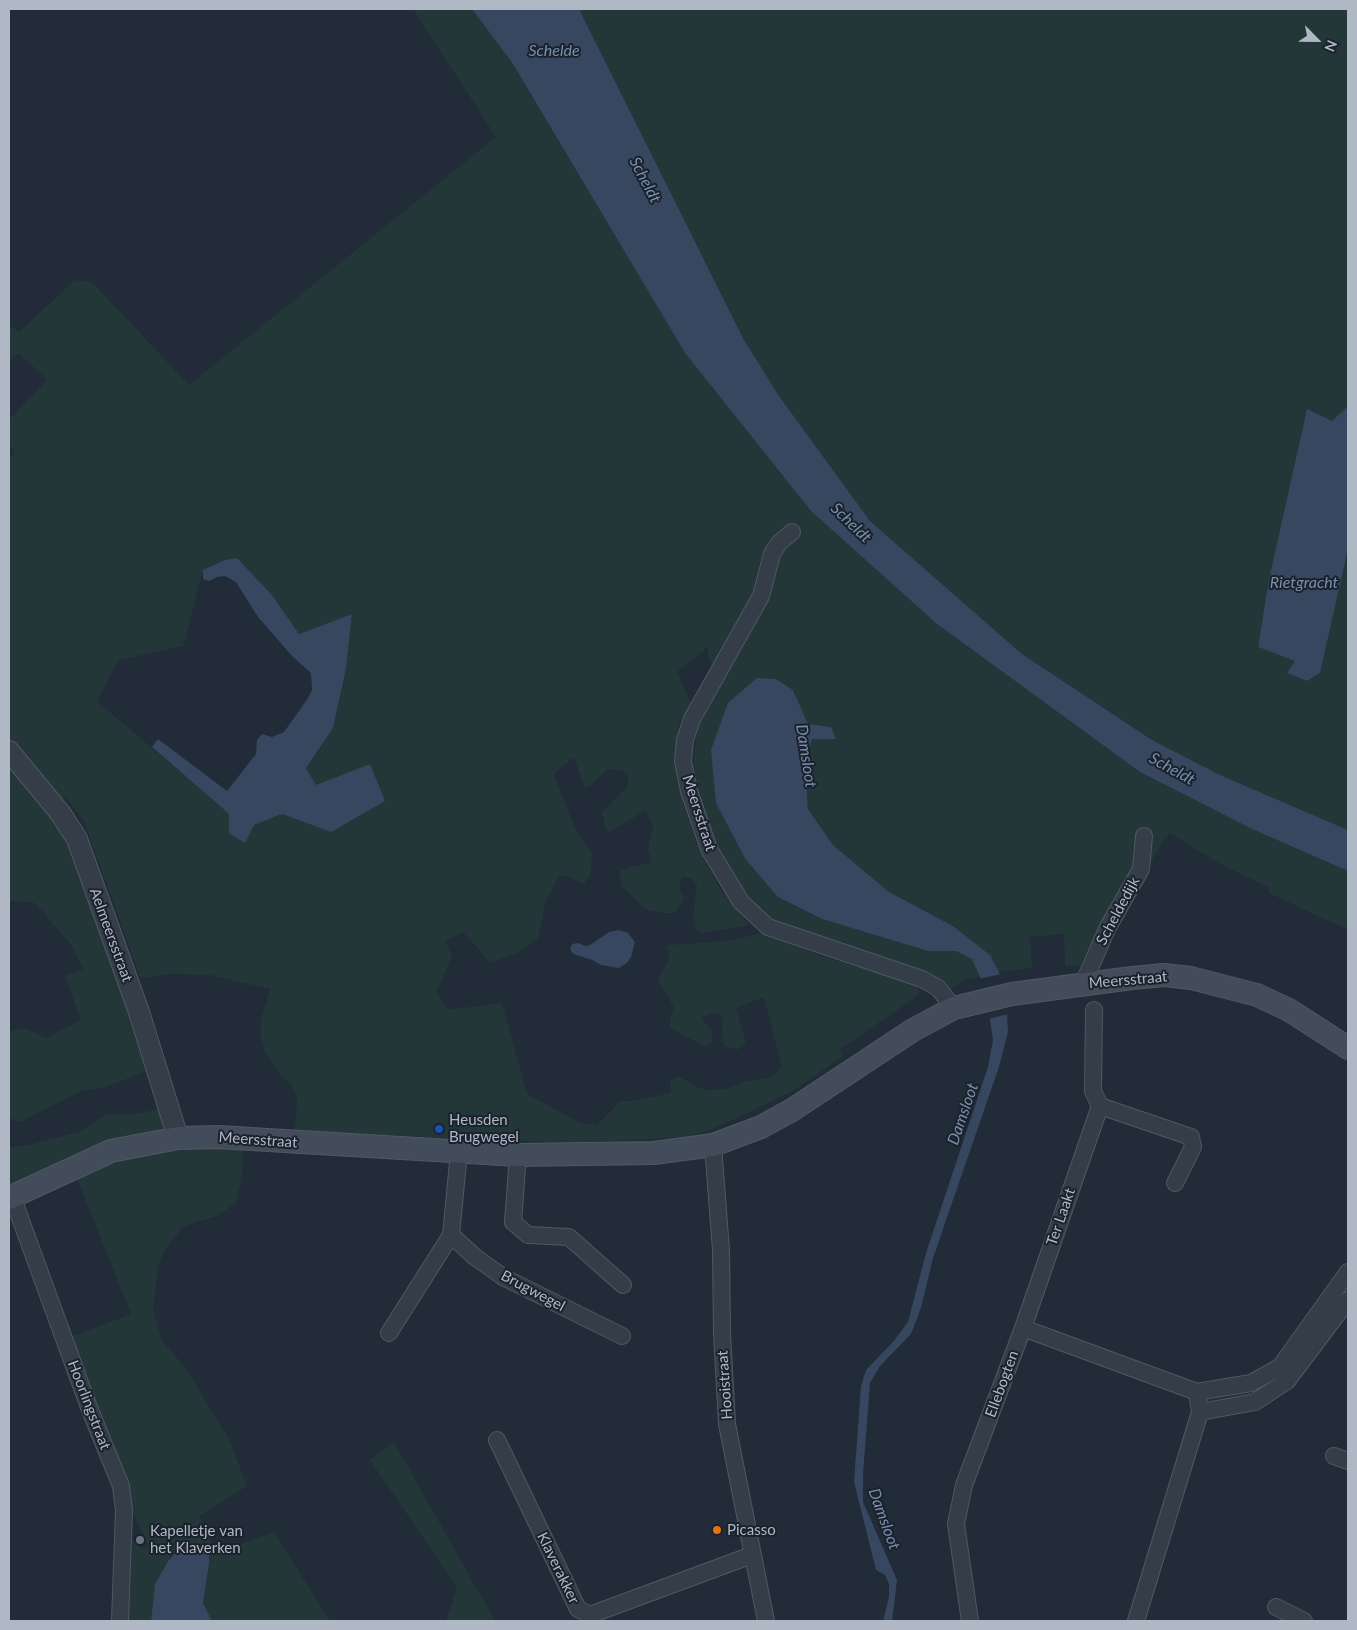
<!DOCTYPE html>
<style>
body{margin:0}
#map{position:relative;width:1357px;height:1630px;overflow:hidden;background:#222b38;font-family:Lato,sans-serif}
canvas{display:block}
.frame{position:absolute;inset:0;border:10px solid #b0b8c5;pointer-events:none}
.north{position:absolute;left:1292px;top:15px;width:50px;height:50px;-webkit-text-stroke:4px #1b222d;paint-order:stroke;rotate:113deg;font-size:14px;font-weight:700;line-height:20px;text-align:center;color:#b0b8c5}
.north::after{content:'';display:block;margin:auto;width:18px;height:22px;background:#b0b8c5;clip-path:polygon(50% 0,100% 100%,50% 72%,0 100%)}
</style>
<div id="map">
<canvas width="1357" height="1630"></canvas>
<div class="frame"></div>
<div class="north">N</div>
</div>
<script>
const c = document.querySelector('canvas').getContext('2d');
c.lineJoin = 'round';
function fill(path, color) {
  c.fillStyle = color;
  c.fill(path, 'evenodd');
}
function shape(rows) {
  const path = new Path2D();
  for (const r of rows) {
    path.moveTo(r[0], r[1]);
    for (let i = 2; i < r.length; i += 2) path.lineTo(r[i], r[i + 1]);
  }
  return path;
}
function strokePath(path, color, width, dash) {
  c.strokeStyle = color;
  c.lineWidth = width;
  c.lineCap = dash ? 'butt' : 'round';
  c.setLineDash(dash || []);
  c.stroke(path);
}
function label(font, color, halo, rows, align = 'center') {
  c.font = font + ' Lato,sans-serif';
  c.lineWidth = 4;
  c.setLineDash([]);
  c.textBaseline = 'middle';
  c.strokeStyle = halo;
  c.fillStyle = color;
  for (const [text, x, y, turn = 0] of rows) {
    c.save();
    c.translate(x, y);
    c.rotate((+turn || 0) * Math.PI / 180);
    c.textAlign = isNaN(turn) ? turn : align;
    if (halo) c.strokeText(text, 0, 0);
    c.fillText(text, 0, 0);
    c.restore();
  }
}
const green = shape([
 [413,9,472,9,513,64,685,353,811,511,937,624,1140,772,1252,829,1348,871,1348,930,1269,893,1270,888,1222,865,1170,833,1164,839,1145,873,1126,880,1079,966,1065,966,1064,934,1030,937,1032,968,999,972,990,955,953,926,889,892,833,845,808,809,805,763,812,739,808,724,793,690,776,679,746,860,778,897,822,919,928,951,956,951,973,959,980,977,966,979,952,989,924,973,896,962,880,959,789,929,767,917,748,899,718,852,696,789,694,761,696,736,700,719,756,618,760,576,750,603,716,669,708,657,708,647,677,672,692,705,679,724,676,762,683,804,700,853,723,893,749,925,702,933,696,930,693,918,697,885,691,878,682,877,679,891,685,898,675,913,662,913,646,909,623,888,619,872,628,867,652,863,648,849,653,826,646,810,610,832,605,828,602,812,627,787,628,778,622,770,608,769,590,786,585,788,574,757,554,774,576,831,592,853,591,873,584,884,569,877,559,876,546,901,538,938,518,953,490,962,463,932,445,941,452,956,437,991,447,1010,502,1003,527,1094,579,1122,597,1125,620,1101,632,1101,671,1093,670,1081,678,1076,697,1087,709,1090,724,1089,744,1082,771,1078,782,1067,764,997,736,1008,746,1043,737,1050,724,1046,721,1034,723,1020,720,1014,712,1013,701,1018,713,1032,712,1041,706,1047,670,1028,670,1019,674,1008,658,979,669,960,667,945,728,941,763,933,818,955,912,983,918,987,919,995,839,1050,843,1056,793,1091,735,1119,702,1133,681,1137,573,1143,295,1131,297,1098,293,1086,282,1077,265,1052,260,1034,261,1019,270,989,210,975,167,974,141,979,84,821,65,797,49,808,82,864,127,1009,150,1070,103,1088,81,1091,20,1122,9,1118,9,1032,24,1028,46,1038,81,1020,65,976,83,969,72,946,35,903,9,901,9,459,15,451,9,444,9,420,47,380,19,353,9,362,9,325,19,332,75,280,92,282,189,385,496,137],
 [237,558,272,595,299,634,352,614,346,669,333,728,306,768,315,785,331,832,282,814,254,825,229,814,97,701,119,660,183,646,203,570,225,560],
 [579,9,1348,9,1348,406,1332,421,1307,410,1269,579,1258,647,1296,661,1287,673,1307,681,1320,673,1348,549,1348,830,1220,775,1152,740,1022,654,870,521,779,396,744,340],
 [163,1108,169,1126,101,1145,9,1187,9,1147,33,1144,79,1132,106,1115,136,1114],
 [243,1148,242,1176,236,1203,217,1216,184,1226,165,1249,158,1267,153,1309,162,1341,185,1367,228,1437,247,1486,199,1516,216,1552,274,1532,330,1621,212,1621,203,1603,209,1564,183,1545,168,1561,155,1584,151,1621,128,1621,132,1538,142,1549,146,1548,147,1543,133,1513,115,1447,71,1337,131,1314,76,1176,146,1153,180,1149],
 [394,1442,495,1621,446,1621,457,1587,370,1460]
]);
const water = shape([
 [472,9,579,9,744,340,779,396,870,521,1022,654,1152,740,1220,775,1348,830,1348,871,1252,829,1140,772,937,624,811,511,685,353,513,64],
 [1348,406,1348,549,1320,673,1307,681,1287,673,1295,661,1258,647,1269,579,1307,409,1332,421],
 [237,558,272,595,299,634,352,614,346,669,333,728,306,768,316,785,370,764,385,801,331,832,282,814,254,825,245,843,229,833,229,814,152,747,158,739,227,791,256,754,257,740,262,734,272,737,284,732,308,698,312,690,311,673,292,656,258,617,236,582,225,576,217,577,209,581,203,579,203,570,225,560],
 [757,678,776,679,793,690,808,724,831,727,836,739,812,739,805,763,808,809,833,845,889,892,953,926,990,955,999,972,1007,1015,1008,1032,999,1067,933,1258,921,1308,911,1334,880,1366,870,1383,863,1474,863,1502,897,1580,892,1621,883,1621,889,1597,889,1584,885,1575,876,1570,854,1482,861,1386,866,1370,893,1342,908,1322,926,1253,988,1067,993,1040,990,1019,980,977,972,959,956,951,928,951,822,919,778,897,746,860,716,803,711,750,728,703],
 [619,930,628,933,635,942,631,957,627,963,619,968,601,965,592,960,573,954,570,949,572,944,578,943,585,946,590,945,609,932],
 [196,1544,209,1550,209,1564,203,1603,212,1621,151,1621,155,1584,168,1561,183,1545]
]);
const pier = shape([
 [1002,974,1009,1014,987,1019,978,979]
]);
const minor = shape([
 [792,532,779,543,772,554,761,596,692,719,685,740,683,761,689,791,709,849,741,902,768,927,922,979,938,988,954,1008],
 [1083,984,1107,929,1141,869,1144,836],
 [1094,1010,1093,1091,1100,1106],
 [713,1145,721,1250,722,1334,727,1424,766,1621],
 [518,1155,513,1222,528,1235,569,1237,623,1285],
 [12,1196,90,1410,121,1486,124,1510,120,1621],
 [451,1235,459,1152],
 [1023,1328,1100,1106,1191,1137,1193,1147,1175,1183],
 [389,1333,451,1235,475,1257,503,1277,622,1336],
 [1200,1412,1255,1402,1287,1381,1348,1300],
 [497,1440,578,1609,590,1615,752,1555],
 [1334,1456,1348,1461],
 [1276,1607,1304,1621],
 [970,1621,956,1524,964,1485,1023,1328,1197,1392,1251,1383,1280,1367,1348,1272],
 [1136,1621,1200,1412,1197,1392]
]);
const tertiary = shape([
 [9,751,61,814,77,839,139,1012,178,1138]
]);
const secondary = shape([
 [9,1198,111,1151,178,1138,218,1137,518,1155,654,1153,713,1145,761,1127,792,1110,913,1030,954,1008,1012,994,1132,978,1164,975,1191,978,1257,995,1289,1010,1348,1048]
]);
const markers = [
 [439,1129,5,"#1a4fb4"],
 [717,1530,5,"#e8710a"],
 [140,1540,5,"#6b7280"]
];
const streetNames = [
 ["Meersstraat",699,813,72],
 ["Scheldedijk",1118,911,-62],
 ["Aelmeersstraat",111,935,70],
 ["Meersstraat",1128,980,-5],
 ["Meersstraat",258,1140,4],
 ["Ter Laakt",1061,1217,-71],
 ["Brugwegel",533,1291,28],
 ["Ellebogten",1002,1384,-70],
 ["Hooistraat",725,1385,-94],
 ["Hoorlingstraat",89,1405,69],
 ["Klaverakker",558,1568,64]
];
const poiNames = [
 ["Heusden",449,1120],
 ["Brugwegel",449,1137],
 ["Picasso",727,1530],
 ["Kapelletje van",150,1531],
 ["het Klaverken",150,1548]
];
const waterNames = [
 ["Schelde",554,51],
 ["Scheldt",645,180,62],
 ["Scheldt",851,523,44],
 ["Rietgracht",1304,583],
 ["Damsloot",806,756,81],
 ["Scheldt",1172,769,29],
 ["Damsloot",963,1114,-71],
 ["Damsloot",884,1519,70]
];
fill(green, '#233739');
fill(water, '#36475f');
fill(pier, '#222b38');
strokePath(minor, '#505863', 18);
strokePath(tertiary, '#505863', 22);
strokePath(secondary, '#505863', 24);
strokePath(minor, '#353d48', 16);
strokePath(tertiary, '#353d48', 20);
strokePath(secondary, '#434c5b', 22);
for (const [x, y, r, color] of markers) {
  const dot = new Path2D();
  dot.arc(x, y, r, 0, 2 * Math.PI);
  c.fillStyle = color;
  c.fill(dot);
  strokePath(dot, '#1b222d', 2);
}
label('15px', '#b0b8c5', '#1b222d', streetNames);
label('15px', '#b0b8c5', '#1b222d', poiNames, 'left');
label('italic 16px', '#798fac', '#1b222d', waterNames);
</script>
